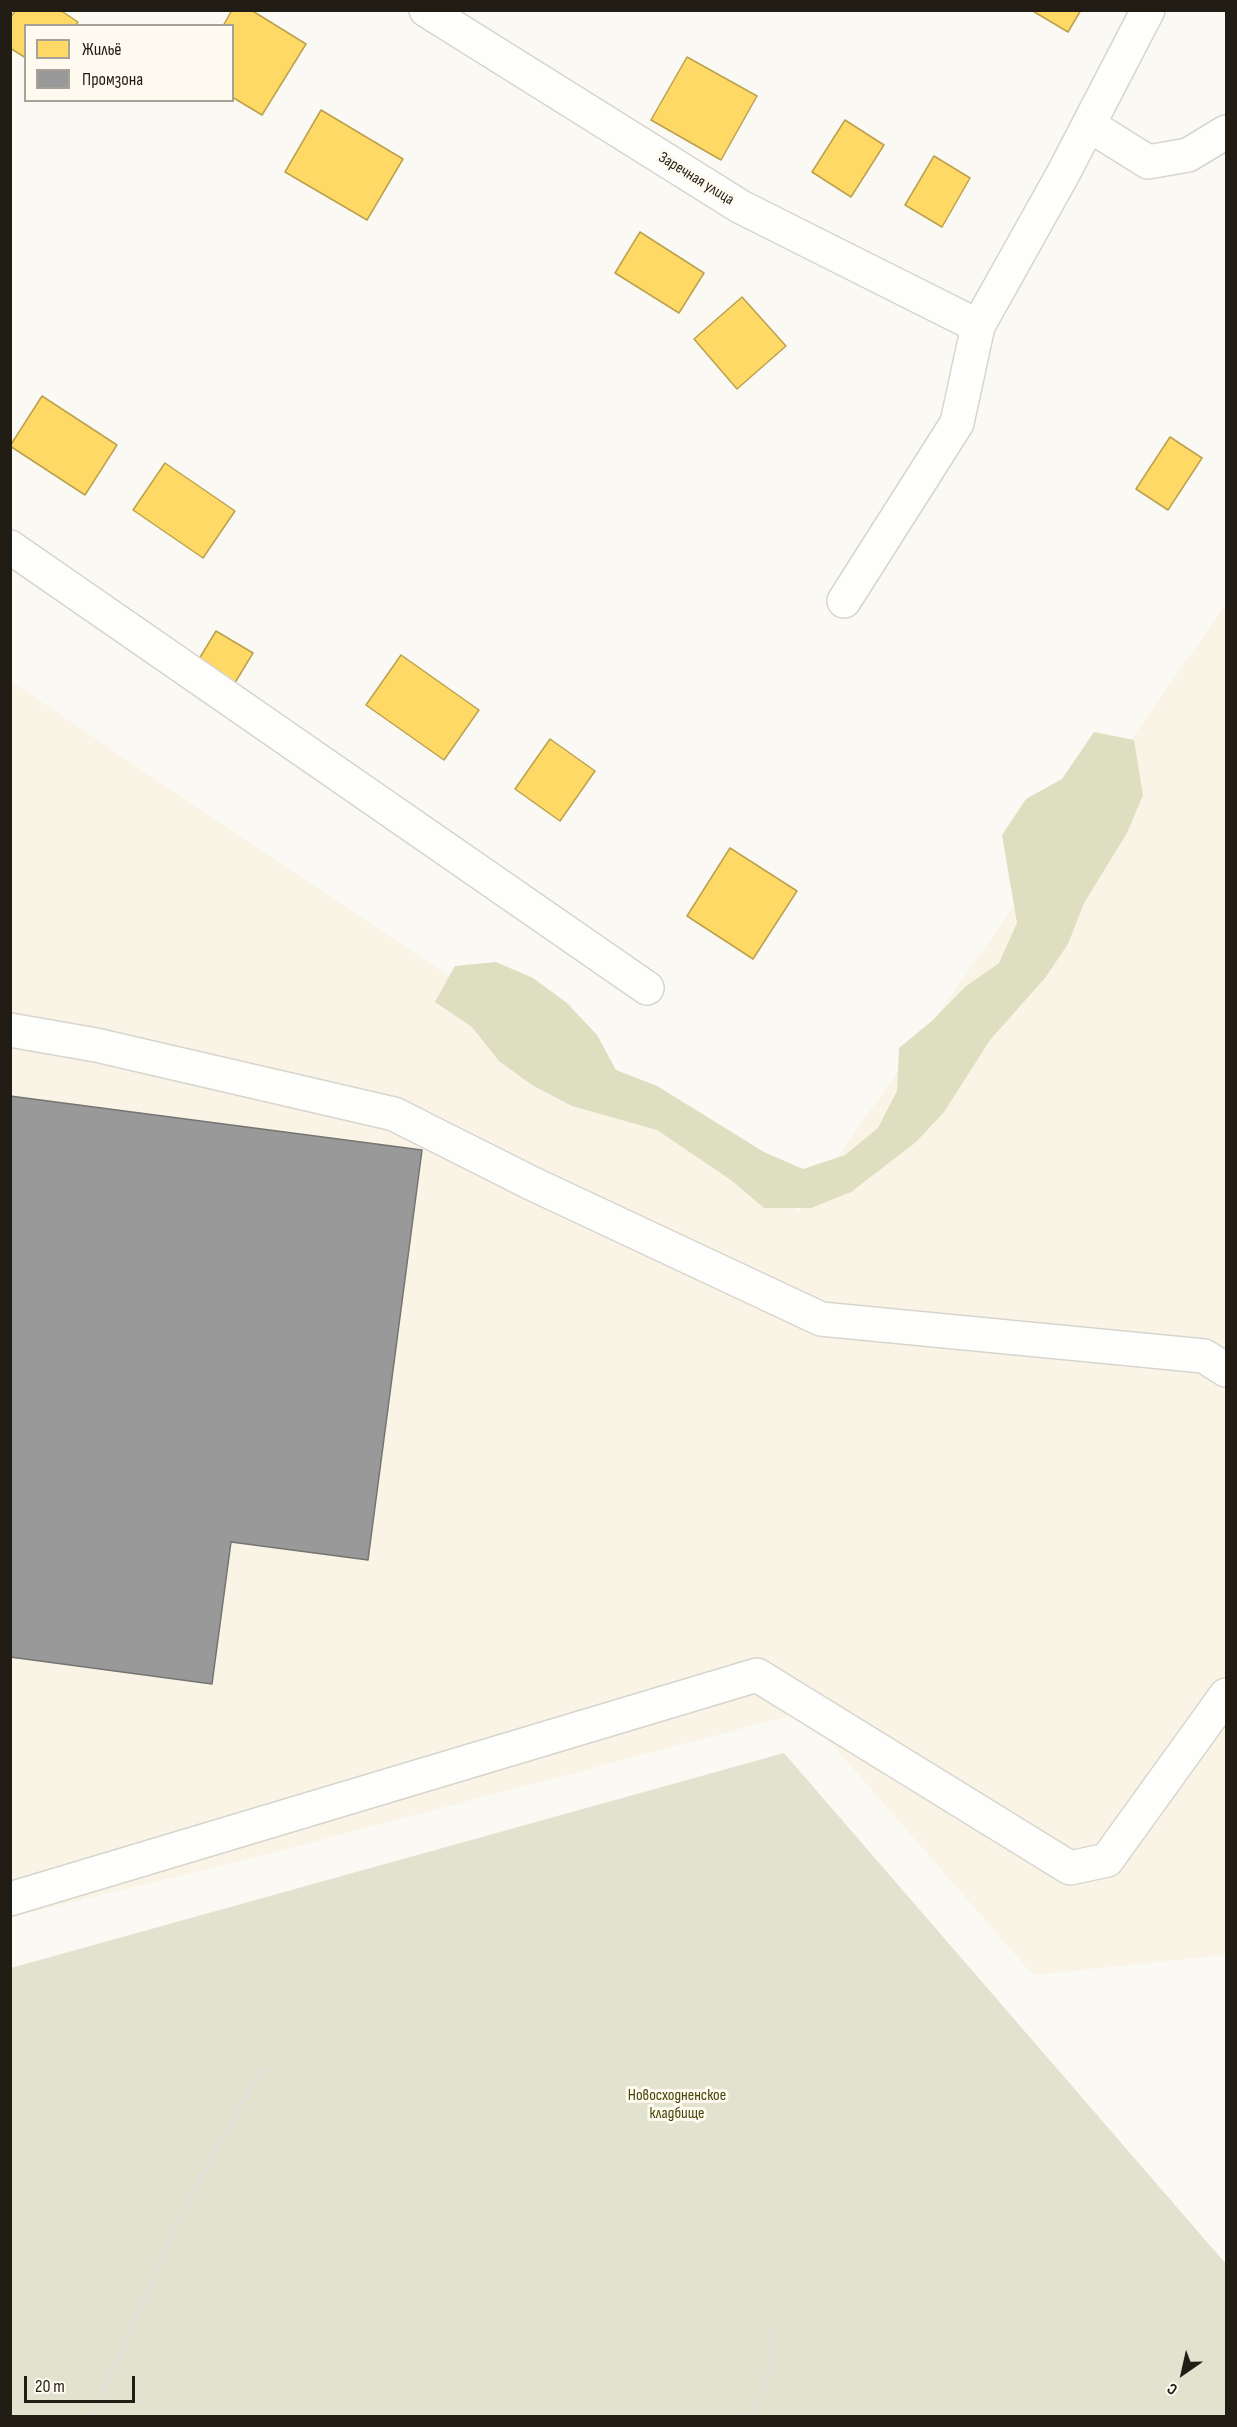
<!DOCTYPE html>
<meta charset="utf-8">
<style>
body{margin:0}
#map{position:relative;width:1237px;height:2427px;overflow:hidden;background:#faf9f4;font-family:"Sofia Sans Condensed",sans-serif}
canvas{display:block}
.frame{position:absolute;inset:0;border:12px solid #211d14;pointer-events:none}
.legend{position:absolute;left:24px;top:24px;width:210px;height:78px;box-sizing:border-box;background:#fefaf0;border:2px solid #a6a298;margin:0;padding:8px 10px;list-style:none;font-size:18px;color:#211d14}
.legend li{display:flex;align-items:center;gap:12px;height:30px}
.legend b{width:30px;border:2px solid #a6a298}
.north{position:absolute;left:1153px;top:2343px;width:60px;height:60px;-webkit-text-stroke:4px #fefaf0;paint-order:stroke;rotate:214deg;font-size:16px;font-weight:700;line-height:24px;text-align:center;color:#211d14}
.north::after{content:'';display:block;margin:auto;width:21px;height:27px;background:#211d14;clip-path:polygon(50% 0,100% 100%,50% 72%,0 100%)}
.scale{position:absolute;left:24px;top:2376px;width:111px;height:27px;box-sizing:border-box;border:3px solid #211d14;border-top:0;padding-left:8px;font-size:18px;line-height:21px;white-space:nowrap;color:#211d14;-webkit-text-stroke:4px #fefaf0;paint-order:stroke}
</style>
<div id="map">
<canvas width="1237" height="2427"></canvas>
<div class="frame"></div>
<ul class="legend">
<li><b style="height:16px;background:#ffd966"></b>Жильё</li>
<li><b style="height:16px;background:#999"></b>Промзона</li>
</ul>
<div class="north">С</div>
<div class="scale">20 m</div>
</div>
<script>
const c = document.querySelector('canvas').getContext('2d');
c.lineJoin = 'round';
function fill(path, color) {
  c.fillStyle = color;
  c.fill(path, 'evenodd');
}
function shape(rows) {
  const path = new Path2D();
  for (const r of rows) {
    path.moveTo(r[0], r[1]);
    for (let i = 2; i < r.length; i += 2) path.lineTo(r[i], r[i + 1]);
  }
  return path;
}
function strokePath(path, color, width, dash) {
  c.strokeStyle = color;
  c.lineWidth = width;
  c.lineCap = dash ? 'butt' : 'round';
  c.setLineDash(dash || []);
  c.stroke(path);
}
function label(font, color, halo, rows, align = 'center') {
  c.font = font + ' "Sofia Sans Condensed",sans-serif';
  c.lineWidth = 6;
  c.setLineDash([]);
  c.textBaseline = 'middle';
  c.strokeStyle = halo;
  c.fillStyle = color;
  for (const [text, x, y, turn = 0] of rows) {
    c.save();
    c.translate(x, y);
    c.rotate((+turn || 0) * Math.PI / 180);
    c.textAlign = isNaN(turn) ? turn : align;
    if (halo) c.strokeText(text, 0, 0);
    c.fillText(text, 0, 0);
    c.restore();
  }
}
const industrial = shape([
 [1226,604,1226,1955,1033,1975,804,1712,271,1853,11,1917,10,681,799,1212]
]);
const green = shape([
 [784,1753,1226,2264,1226,2416,11,2416,11,1968]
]);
const forest = shape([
 [1094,732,1134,740,1143,795,1127,833,1084,903,1068,944,1045,978,990,1040,944,1112,916,1142,851,1192,811,1208,764,1208,731,1180,657,1130,572,1106,532,1085,499,1061,472,1027,435,1002,455,966,496,962,533,978,567,1003,597,1035,616,1070,657,1086,764,1152,803,1169,845,1155,878,1128,897,1091,899,1048,933,1020,965,987,999,963,1017,923,1002,835,1026,799,1062,779]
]);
const homes = shape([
 [16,10,60,10,78,22,75,26,26,26,26,58,10,48,10,18,16,10],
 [232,10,251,10,306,44,262,115,232,97,232,26,223,26,232,10],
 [1031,10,1081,10,1068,32,1031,10],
 [687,57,757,96,721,160,651,120,687,57],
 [321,110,403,159,367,220,285,172,321,110],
 [845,120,884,145,851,197,812,172,845,120],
 [934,156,970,178,942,227,905,205,934,156],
 [640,232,704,273,679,313,615,273,640,232],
 [742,297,786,346,737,389,694,339,742,297],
 [42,396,117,445,85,495,10,446,42,396],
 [1170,437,1202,458,1168,510,1136,489,1170,437],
 [165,463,235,511,203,558,133,510,165,463],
 [216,631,253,653,233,686,196,664,216,631],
 [401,655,479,710,444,760,366,705,401,655],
 [550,739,595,771,560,821,515,789,550,739],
 [730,848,797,891,753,959,687,916,730,848]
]);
const industry = shape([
 [10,1096,422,1150,368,1560,231,1542,212,1684,10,1657,10,1096]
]);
const path = shape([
 [93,2416,181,2214,261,2069],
 [751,2416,766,2389,774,2328]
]);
const minor = shape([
 [426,10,741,207,978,326],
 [1089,125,1148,162,1188,155,1226,132],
 [10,547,647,988],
 [844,601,957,423,978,326,1063,174,1148,10],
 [10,1030,96,1045,394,1114,531,1183,821,1319,1204,1356,1226,1370],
 [10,1899,757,1675,1070,1868,1107,1860,1226,1695]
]);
const streetNames = [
 ["Заречная улица",696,179,32]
];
const parkNames = [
 ["Новосходненское",677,2096],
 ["кладбище",677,2114]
];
fill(industrial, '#f9f4e6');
fill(green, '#e2e3cf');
fill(forest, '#dddfc0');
fill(homes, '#ffd966');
strokePath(homes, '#bca14d', 1.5);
fill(industry, '#999');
strokePath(industry, '#757471', 1.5);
strokePath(minor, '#d7d5cd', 36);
strokePath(path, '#e1e0df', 4, [4.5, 3]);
strokePath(minor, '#fefefd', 33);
label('16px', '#211d14', '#fefaf0', streetNames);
label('16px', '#444608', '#fefaf0', parkNames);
</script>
